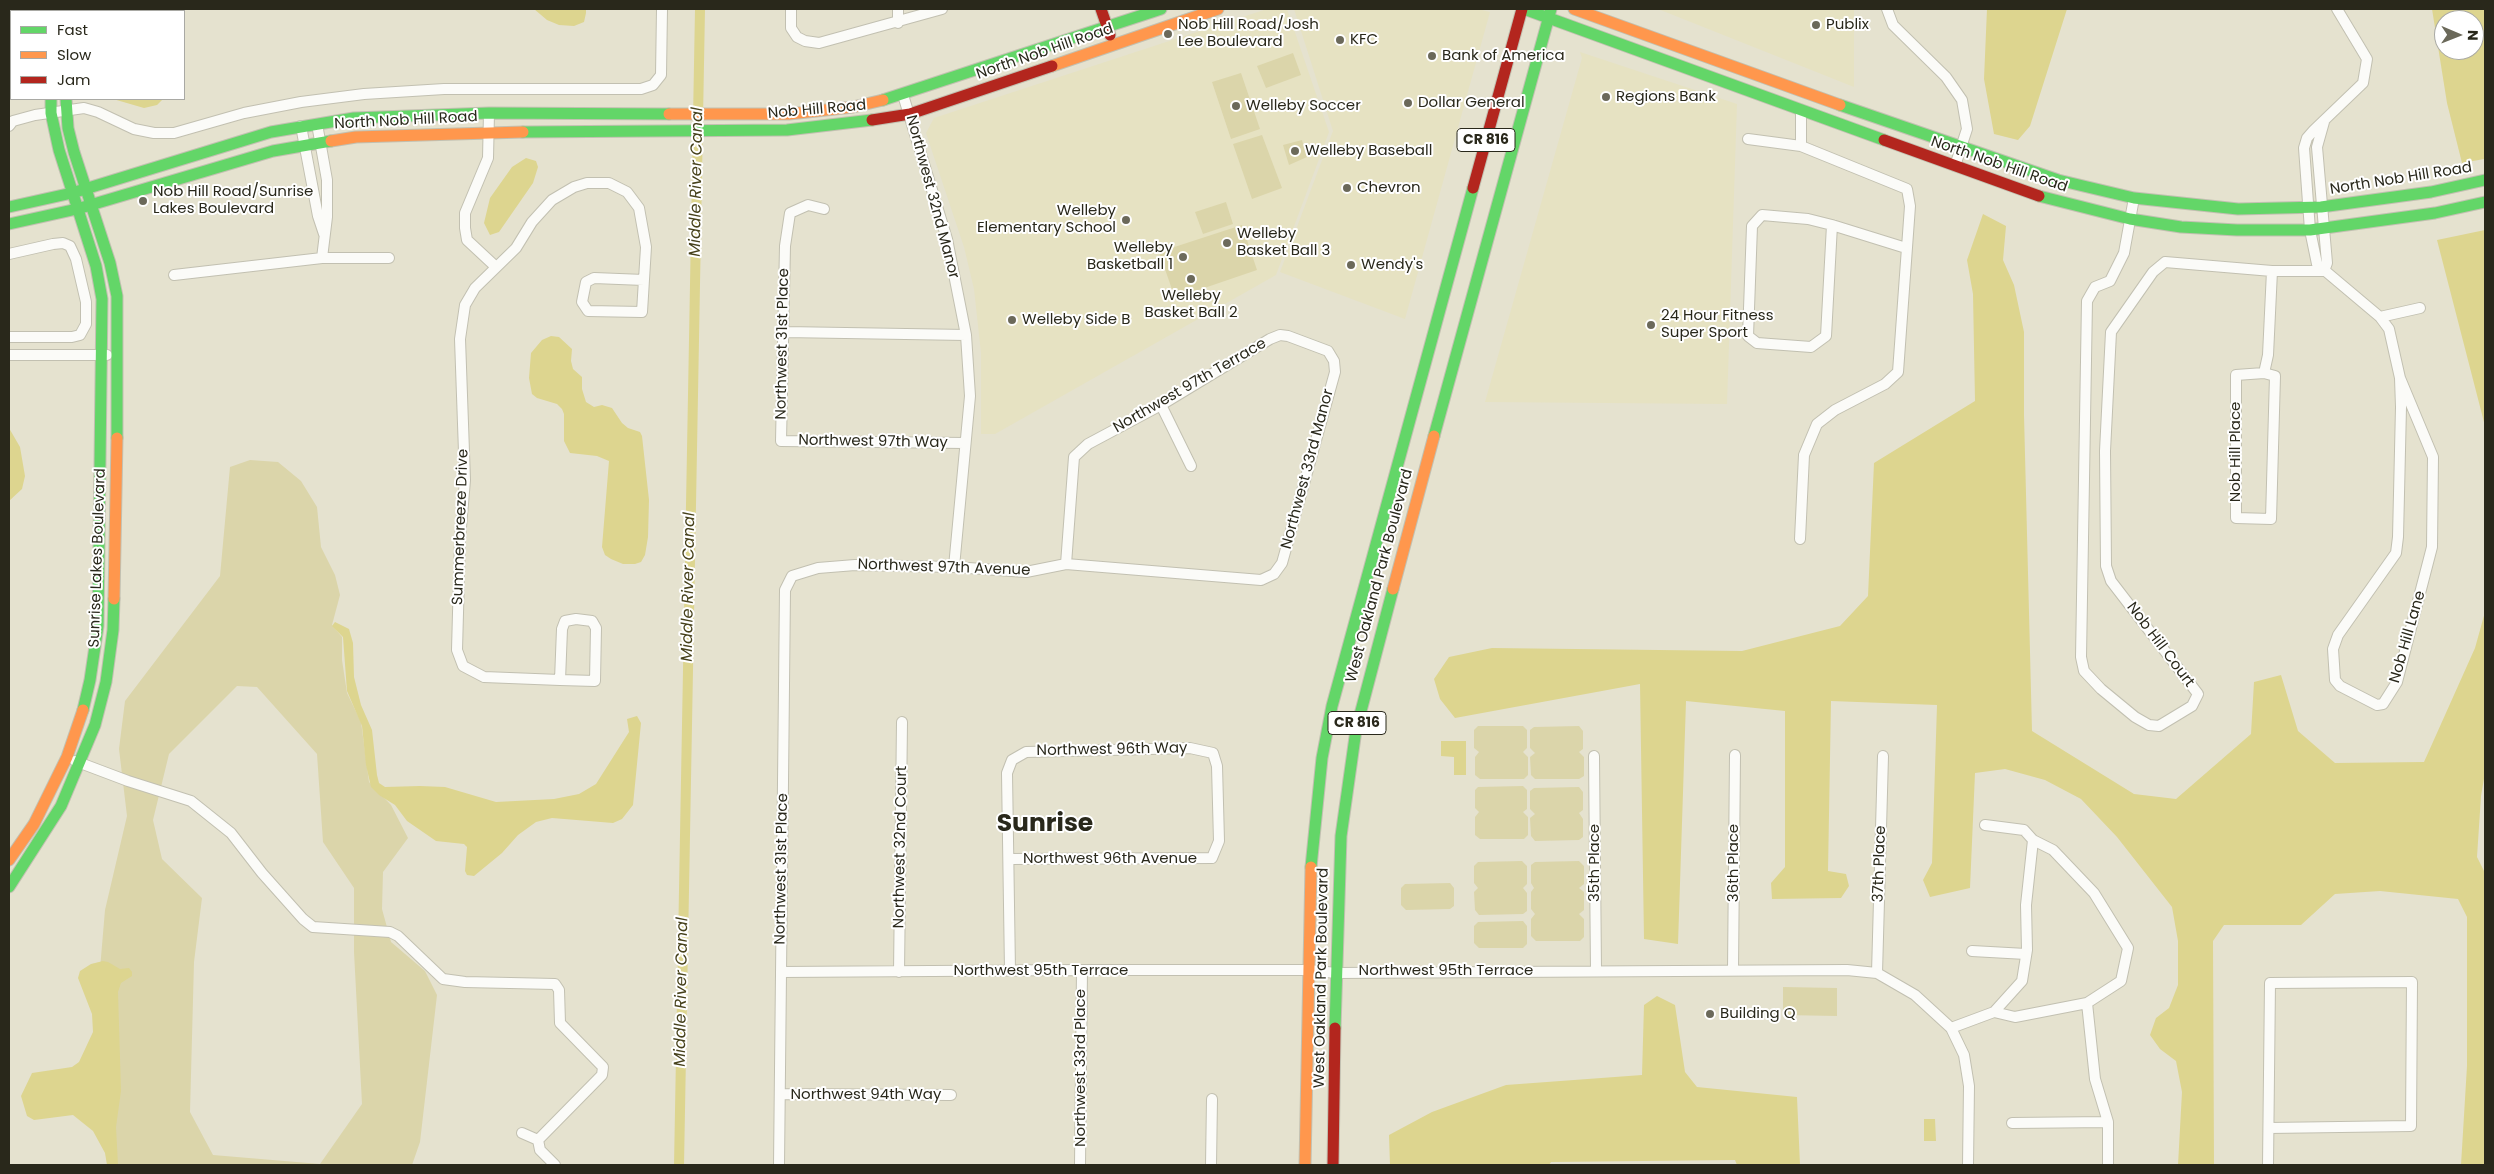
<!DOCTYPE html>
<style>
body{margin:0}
#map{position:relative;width:2494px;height:1174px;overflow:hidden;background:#e5e2cf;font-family:Poppins,sans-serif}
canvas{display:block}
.frame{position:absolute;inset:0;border:10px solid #29281b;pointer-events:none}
.legend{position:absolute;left:10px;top:10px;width:175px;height:90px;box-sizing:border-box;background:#fff;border:1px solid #a9a9a4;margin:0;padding:6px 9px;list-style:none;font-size:15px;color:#29281b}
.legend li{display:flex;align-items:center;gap:10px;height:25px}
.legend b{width:25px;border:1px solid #a9a9a4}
.north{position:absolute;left:2434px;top:10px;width:50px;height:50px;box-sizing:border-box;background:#fff;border:1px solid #a9a9a4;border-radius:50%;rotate:91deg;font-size:14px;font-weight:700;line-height:20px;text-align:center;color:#29281b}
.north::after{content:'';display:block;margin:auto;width:18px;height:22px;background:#6b695a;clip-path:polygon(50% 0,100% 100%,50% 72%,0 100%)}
</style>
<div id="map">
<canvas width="2494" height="1174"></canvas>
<div class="frame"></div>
<ul class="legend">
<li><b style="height:6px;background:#63d668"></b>Fast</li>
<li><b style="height:6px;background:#ff974d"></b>Slow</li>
<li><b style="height:6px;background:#b3261e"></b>Jam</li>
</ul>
<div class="north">N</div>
</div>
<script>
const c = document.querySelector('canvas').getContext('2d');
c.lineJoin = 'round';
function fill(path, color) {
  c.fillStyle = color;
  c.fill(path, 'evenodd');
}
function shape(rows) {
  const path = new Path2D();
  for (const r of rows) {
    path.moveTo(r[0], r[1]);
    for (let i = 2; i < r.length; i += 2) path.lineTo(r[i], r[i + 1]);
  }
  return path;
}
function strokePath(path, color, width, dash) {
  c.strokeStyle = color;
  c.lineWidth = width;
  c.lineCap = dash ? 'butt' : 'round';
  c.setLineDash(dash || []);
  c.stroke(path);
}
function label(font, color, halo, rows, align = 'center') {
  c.font = font + ' Poppins,sans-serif';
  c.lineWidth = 4;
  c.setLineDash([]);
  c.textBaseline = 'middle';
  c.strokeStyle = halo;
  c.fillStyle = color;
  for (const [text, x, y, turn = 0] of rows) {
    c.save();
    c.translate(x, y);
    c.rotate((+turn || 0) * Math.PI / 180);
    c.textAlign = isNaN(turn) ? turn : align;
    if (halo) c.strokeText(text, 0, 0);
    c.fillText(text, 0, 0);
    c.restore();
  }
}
const built = shape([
 [1267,9,1287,9,1329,132,1276,275,995,434,981,434,981,353,974,289,964,247,926,133,934,118],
 [1294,9,1478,9,1490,12,1405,319,1280,272,1333,131],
 [1658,9,1854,9,1854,87],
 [1580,52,1737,104,1727,404,1485,402,1582,58]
]);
const green = shape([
 [1293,53,1301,75,1266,88,1257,66],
 [1241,73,1260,129,1231,139,1212,82],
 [1262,135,1282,188,1252,199,1233,144],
 [1302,140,1307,157,1289,165,1283,145],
 [1226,202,1233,224,1203,234,1195,212],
 [1242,225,1257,270,1175,298,1159,252],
 [250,460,278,462,301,481,317,507,321,547,335,575,340,595,332,625,342,637,342,660,347,693,361,722,369,782,391,805,408,838,383,872,382,909,391,942,425,971,437,995,420,1142,412,1165,114,1165,100,969,105,910,127,816,119,749,125,701,220,576,230,467],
 [237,686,257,687,317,754,323,842,354,888,354,952,362,1104,320,1164,213,1155,190,1112,194,962,202,898,162,859,153,820,169,754],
 [1478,726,1523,726,1527,730,1527,748,1523,752,1528,757,1528,775,1524,779,1480,779,1475,775,1475,757,1479,752,1474,748,1474,730],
 [1579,726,1583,731,1583,749,1579,752,1584,757,1584,776,1579,779,1535,779,1531,775,1530,757,1535,753,1530,748,1530,730,1534,727],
 [1523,786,1527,790,1527,809,1523,812,1528,817,1528,835,1524,839,1480,839,1475,835,1475,817,1479,812,1475,808,1475,790,1478,787],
 [1579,787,1583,792,1583,810,1579,813,1583,819,1583,837,1579,840,1535,841,1531,836,1530,818,1535,814,1530,809,1530,791,1534,788],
 [1522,861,1527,866,1527,884,1523,888,1527,893,1527,911,1523,914,1479,915,1475,910,1474,892,1478,888,1474,883,1474,866,1478,862],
 [1579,861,1584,866,1584,884,1579,888,1584,892,1584,910,1579,914,1584,919,1584,937,1580,941,1536,941,1531,936,1531,919,1535,914,1531,909,1531,892,1534,888,1531,883,1531,865,1535,862],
 [1450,883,1454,888,1454,906,1450,909,1406,910,1401,905,1401,888,1405,884],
 [1523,921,1527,926,1527,944,1523,948,1479,948,1474,943,1474,926,1478,922],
 [1783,987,1837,988,1837,1016,1783,1015]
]);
const water = shape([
 [534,9,586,9,586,13,584,22,574,26,559,25,547,20],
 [1987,9,2067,9,2030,126,2018,140,1994,134,1984,79],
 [2432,9,2485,9,2484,159,2462,163,2447,103],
 [2444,20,2474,20,2474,50,2444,50],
 [113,99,163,99,157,105,144,108],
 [526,158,536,161,538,167,533,183,499,232,490,235,484,223,490,198,512,167],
 [1983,214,2006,226,2003,260,2014,285,2024,332,2024,415,2032,731,2134,794,2176,799,2251,734,2254,682,2281,675,2298,731,2335,763,2424,762,2475,648,2485,612,2485,773,2481,796,2477,857,2485,873,2485,1165,2461,1165,2467,1066,2467,917,2458,899,2380,891,2335,894,2301,925,2224,925,2213,941,2214,1165,2178,1165,2182,1092,2176,1061,2160,1049,2150,1035,2156,1018,2169,1008,2178,985,2178,941,2172,907,2117,837,2081,799,2045,780,2005,769,1975,773,1970,888,1930,897,1923,880,1932,863,1937,705,1831,701,1828,871,1846,874,1849,886,1841,898,1772,899,1771,883,1785,867,1785,711,1686,701,1678,944,1644,939,1640,684,1455,718,1440,699,1434,679,1449,657,1492,648,1742,651,1840,626,1868,596,1874,463,1975,401,1973,294,1967,260],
 [2485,230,2485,426,2437,240],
 [551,336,559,337,572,349,571,361,573,369,582,377,582,389,586,402,594,407,602,405,612,408,622,423,628,428,640,432,642,436,649,500,648,537,645,555,641,562,635,564,623,564,611,559,605,555,602,547,609,461,597,456,570,453,564,441,564,414,562,409,557,404,537,398,532,394,529,378,531,353,542,340],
 [9,428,20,447,25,476,22,489,9,501],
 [335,622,349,629,353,643,354,677,361,705,372,730,377,775,379,783,385,787,420,786,445,787,496,802,554,799,579,794,596,784,629,732,627,719,637,716,641,723,633,805,622,819,613,823,552,818,536,822,518,835,502,853,474,876,467,875,465,871,467,847,464,844,436,841,407,821,395,805,379,795,371,787,366,765,362,726,347,691,343,637,332,626],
 [1441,741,1466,741,1466,775,1454,775,1454,757,1441,756],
 [103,961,108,962,120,969,129,968,132,972,132,976,121,983,118,992,121,1091,116,1127,118,1165,107,1165,105,1153,93,1131,73,1115,34,1120,27,1116,21,1096,32,1073,72,1067,79,1062,93,1032,92,1014,78,978,80,971,91,964],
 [1657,996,1675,1005,1685,1072,1697,1087,1797,1097,1800,1165,1737,1165,1735,1160,1551,1162,1549,1165,1390,1165,1389,1135,1432,1112,1506,1085,1642,1075,1644,1005],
 [1924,1119,1935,1119,1936,1141,1924,1141]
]);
const canal = shape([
 [679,1165,700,9]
]);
const street = shape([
 [791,9,791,28,797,37,805,41,819,43,942,9],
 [1887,9,1893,25,1946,77,1962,100,1967,129,1955,166],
 [2337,9,2367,59,2363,83,2314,130,2307,138,2304,148,2310,230,2317,264,2380,317,2389,329,2400,378,2401,407,2398,537,2396,553,2338,635,2333,649,2335,680,2340,686,2377,705,2383,704,2397,682,2432,547,2433,457,2400,378],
 [898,23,898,9],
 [9,53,11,50],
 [903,95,947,239,966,335,970,396,954,567],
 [1801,110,1801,146],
 [489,113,488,158,465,213,465,228,467,240,496,267],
 [2324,122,2317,147,2327,263,2324,271],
 [317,124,327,180,327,217,322,258],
 [9,126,13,121,35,115,84,108,98,112,134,129,154,133,174,133,244,113,301,102,364,94,444,89,641,89,653,85,661,75,662,9],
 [301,126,318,216,324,234],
 [1748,139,1801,146,1907,189,1910,206,1898,372,1885,384,1835,410,1817,424,1804,455,1800,539],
 [2134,198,2124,253,2110,281,2095,287,2087,301,2081,657,2084,671,2101,689,2135,717,2149,725,2159,726,2192,706,2198,694,2111,581,2106,566,2105,451,2111,332,2153,272,2165,262,2272,271,2324,271],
 [824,209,808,205,790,213,785,246,781,441,965,443],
 [1832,225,1826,336,1811,347,1757,343,1748,336,1752,226,1762,215,1808,219,1832,225,1906,248],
 [9,254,53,244,63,243,70,246,76,259,86,302,86,324,80,335,72,337,9,337],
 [174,275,322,258,389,258],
 [2380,317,2420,308],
 [785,332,966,335],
 [9,355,107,355],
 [2264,373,2275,376,2271,519,2236,518,2236,375,2264,373],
 [2264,373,2268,355,2272,271],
 [1161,405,1191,466],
 [560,680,562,629,565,621,576,619,592,621,596,628,595,681,560,680,484,677,463,666,457,650,460,539,465,480,460,339,465,305,475,288,516,248,532,222,552,200,574,187,587,183,609,183,627,192,639,208,646,247,642,312,588,311,582,302,586,282,594,278,644,280],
 [1594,756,1596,971],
 [75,761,128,781,191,801,231,833,262,873,303,919,313,927,390,932,398,936,443,979,465,982,555,984,559,990,560,1023,603,1067,602,1075,538,1140,540,1150,555,1165],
 [1985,825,2024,830,2033,840,2053,850,2094,893,2128,948,2121,981,2087,1003,2095,1079,2108,1122,2108,1165],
 [1009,859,1212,858,1219,841,1217,766,1213,753,1190,748,1026,752,1012,760,1007,773,1010,971],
 [1972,951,2026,954],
 [1733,970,1735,755],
 [781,972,1082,970,1308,970,1336,973,1847,970,1877,973,1915,995,1951,1028,1964,1055,1969,1086,1968,1165],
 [899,972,902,722],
 [1877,973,1883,756],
 [1994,1012,2022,981,2027,950,2026,905,2033,840],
 [1951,1028,1994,1012,2015,1017,2087,1003],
 [781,1094,951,1095],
 [2012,1123,2108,1122],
 [522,1133,538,1140],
 [779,1165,785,590,792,576,818,568,855,565,954,567,1026,572,1066,564,1261,580,1274,574,1282,563,1335,372,1334,361,1328,351,1288,336,1280,335,1270,339,1161,405,1088,444,1074,457,1066,564],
 [1080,1165,1082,970],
 [1211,1165,1212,1099],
 [2268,1165,2270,983,2412,982,2411,1126,2269,1128]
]);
const fast = shape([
 [1524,9,1884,140],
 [65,11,66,9],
 [81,11,82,9],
 [51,99,51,113,59,150,96,266,102,299,98,626,90,680,83,710],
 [66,99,68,128,74,152,110,263,117,296,117,438],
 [883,100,1161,9],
 [1840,105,2058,180,2134,198,2238,209,2321,207,2431,192,2485,180],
 [523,132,787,130,872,120],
 [2039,196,2130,219,2181,227,2237,230,2310,230,2435,213,2485,202],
 [9,207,72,193,271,132,354,118,489,113,669,114],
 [9,224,77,209,273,151,331,141],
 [1434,436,1551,9],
 [1311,867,1322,758,1332,706,1473,188],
 [9,887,61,806,95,725,106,682,113,630,114,599],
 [1335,1028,1341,836,1356,730,1393,589]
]);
const slow = shape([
 [1574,9,1840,105],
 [1052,66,1218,9],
 [669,114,789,114,853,107,883,100],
 [331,141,356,137,523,132],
 [1393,589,1434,436],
 [114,599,117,438],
 [9,860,34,824,67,757,83,710],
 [1305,1165,1311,867]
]);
const jam = shape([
 [1101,9,1110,35],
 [872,120,910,114,1052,66],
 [1884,140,2039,196],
 [1473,188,1522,9],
 [1333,1165,1335,1028]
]);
const markers = [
 [1816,25,5,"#6b695a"],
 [1168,34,5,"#6b695a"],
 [1340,40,5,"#6b695a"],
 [1432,56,5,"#6b695a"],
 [1606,97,5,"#6b695a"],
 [1408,103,5,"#6b695a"],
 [1236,106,5,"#6b695a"],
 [1295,151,5,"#6b695a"],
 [1347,188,5,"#6b695a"],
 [143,201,5,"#6b695a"],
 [1126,220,5,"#6b695a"],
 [1227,243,5,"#6b695a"],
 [1183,257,5,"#6b695a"],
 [1351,265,5,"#6b695a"],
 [1191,279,5,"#6b695a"],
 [1012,320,5,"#6b695a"],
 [1651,325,5,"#6b695a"],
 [1710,1014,5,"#6b695a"]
];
const shields = [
 [1486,140,58],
 [1357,723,58]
];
const shieldNames = [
 ["CR 816",1486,140],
 ["CR 816",1357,723]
];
const poiNames = [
 ["Nob Hill Road/Josh",1178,25],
 ["Lee Boulevard",1178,42],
 ["Publix",1826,25],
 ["KFC",1350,40],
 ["Bank of America",1442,56],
 ["Regions Bank",1616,97],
 ["Dollar General",1418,103],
 ["Welleby Soccer",1246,106],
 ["Welleby Baseball",1305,151],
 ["Chevron",1357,188],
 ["Nob Hill Road/Sunrise",153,192],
 ["Lakes Boulevard",153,209],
 ["Welleby",1116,211,"right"],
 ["Elementary School",1116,228,"right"],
 ["Welleby",1237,234],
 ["Basket Ball 3",1237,251],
 ["Welleby",1173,248,"right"],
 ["Basketball 1",1173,265,"right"],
 ["Wendy's",1361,265],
 ["Welleby",1191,296,"center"],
 ["Basket Ball 2",1191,313,"center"],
 ["24 Hour Fitness",1661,316],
 ["Super Sport",1661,333],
 ["Welleby Side B",1022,320],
 ["Building Q",1720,1014]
];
const streetNames = [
 ["North Nob Hill Road",1045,52,-19],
 ["Nob Hill Road",817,110,-5],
 ["North Nob Hill Road",406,121,-3],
 ["North Nob Hill Road",1999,165,19],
 ["North Nob Hill Road",2401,179,-9],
 ["Northwest 32nd Manor",932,197,75],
 ["Northwest 31st Place",783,344,-89],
 ["Northwest 97th Terrace",1190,386,-30],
 ["Northwest 97th Way",873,442,1],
 ["Nob Hill Place",2236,452,-90],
 ["Northwest 33rd Manor",1308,469,-75],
 ["Summerbreeze Drive",461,527,-88],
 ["Sunrise Lakes Boulevard",98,558,-88],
 ["Northwest 97th Avenue",944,568,2],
 ["West Oakland Park Boulevard",1380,576,-75],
 ["Nob Hill Lane",2408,637,-74],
 ["Nob Hill Court",2160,645,53],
 ["Northwest 96th Way",1112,750,-1],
 ["Northwest 32nd Court",901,847,-89],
 ["Northwest 96th Avenue",1110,859],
 ["35th Place",1595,863,-90],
 ["36th Place",1734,863,-90],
 ["37th Place",1880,864,-88],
 ["Northwest 31st Place",782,869,-89],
 ["Northwest 95th Terrace",1041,971],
 ["Northwest 95th Terrace",1446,971],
 ["West Oakland Park Boulevard",1322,978,-89],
 ["Northwest 33rd Place",1081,1068,-90],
 ["Northwest 94th Way",866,1095]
];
const waterNames = [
 ["Middle River Canal",697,182,-89],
 ["Middle River Canal",689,587,-89],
 ["Middle River Canal",682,992,-89]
];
const townNames = [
 ["Sunrise",1045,825]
];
fill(built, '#e6e2c2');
fill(green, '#dbd5aa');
fill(water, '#ddd58f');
strokePath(canal, '#ddd58f', 10);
strokePath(street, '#c2c0b1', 12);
strokePath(fast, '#c2c0b1', 13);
strokePath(slow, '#c2c0b1', 13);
strokePath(jam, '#c2c0b1', 13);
strokePath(street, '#fbfbf8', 10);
strokePath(fast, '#63d668', 11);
strokePath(slow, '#ff974d', 11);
strokePath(jam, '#b3261e', 11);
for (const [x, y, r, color] of markers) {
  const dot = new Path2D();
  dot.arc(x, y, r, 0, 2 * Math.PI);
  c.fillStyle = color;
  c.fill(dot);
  strokePath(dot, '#fff', 2);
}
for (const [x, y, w] of shields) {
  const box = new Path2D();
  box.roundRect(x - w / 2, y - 11.5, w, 23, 4);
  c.fillStyle = '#fff';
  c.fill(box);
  strokePath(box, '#29281b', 1);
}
label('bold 14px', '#29281b', null, shieldNames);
label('15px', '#29281b', '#fff', poiNames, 'left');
label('15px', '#29281b', '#fff', streetNames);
label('italic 16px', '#46411b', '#fff', waterNames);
label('bold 25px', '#29281b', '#fff', townNames);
</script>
